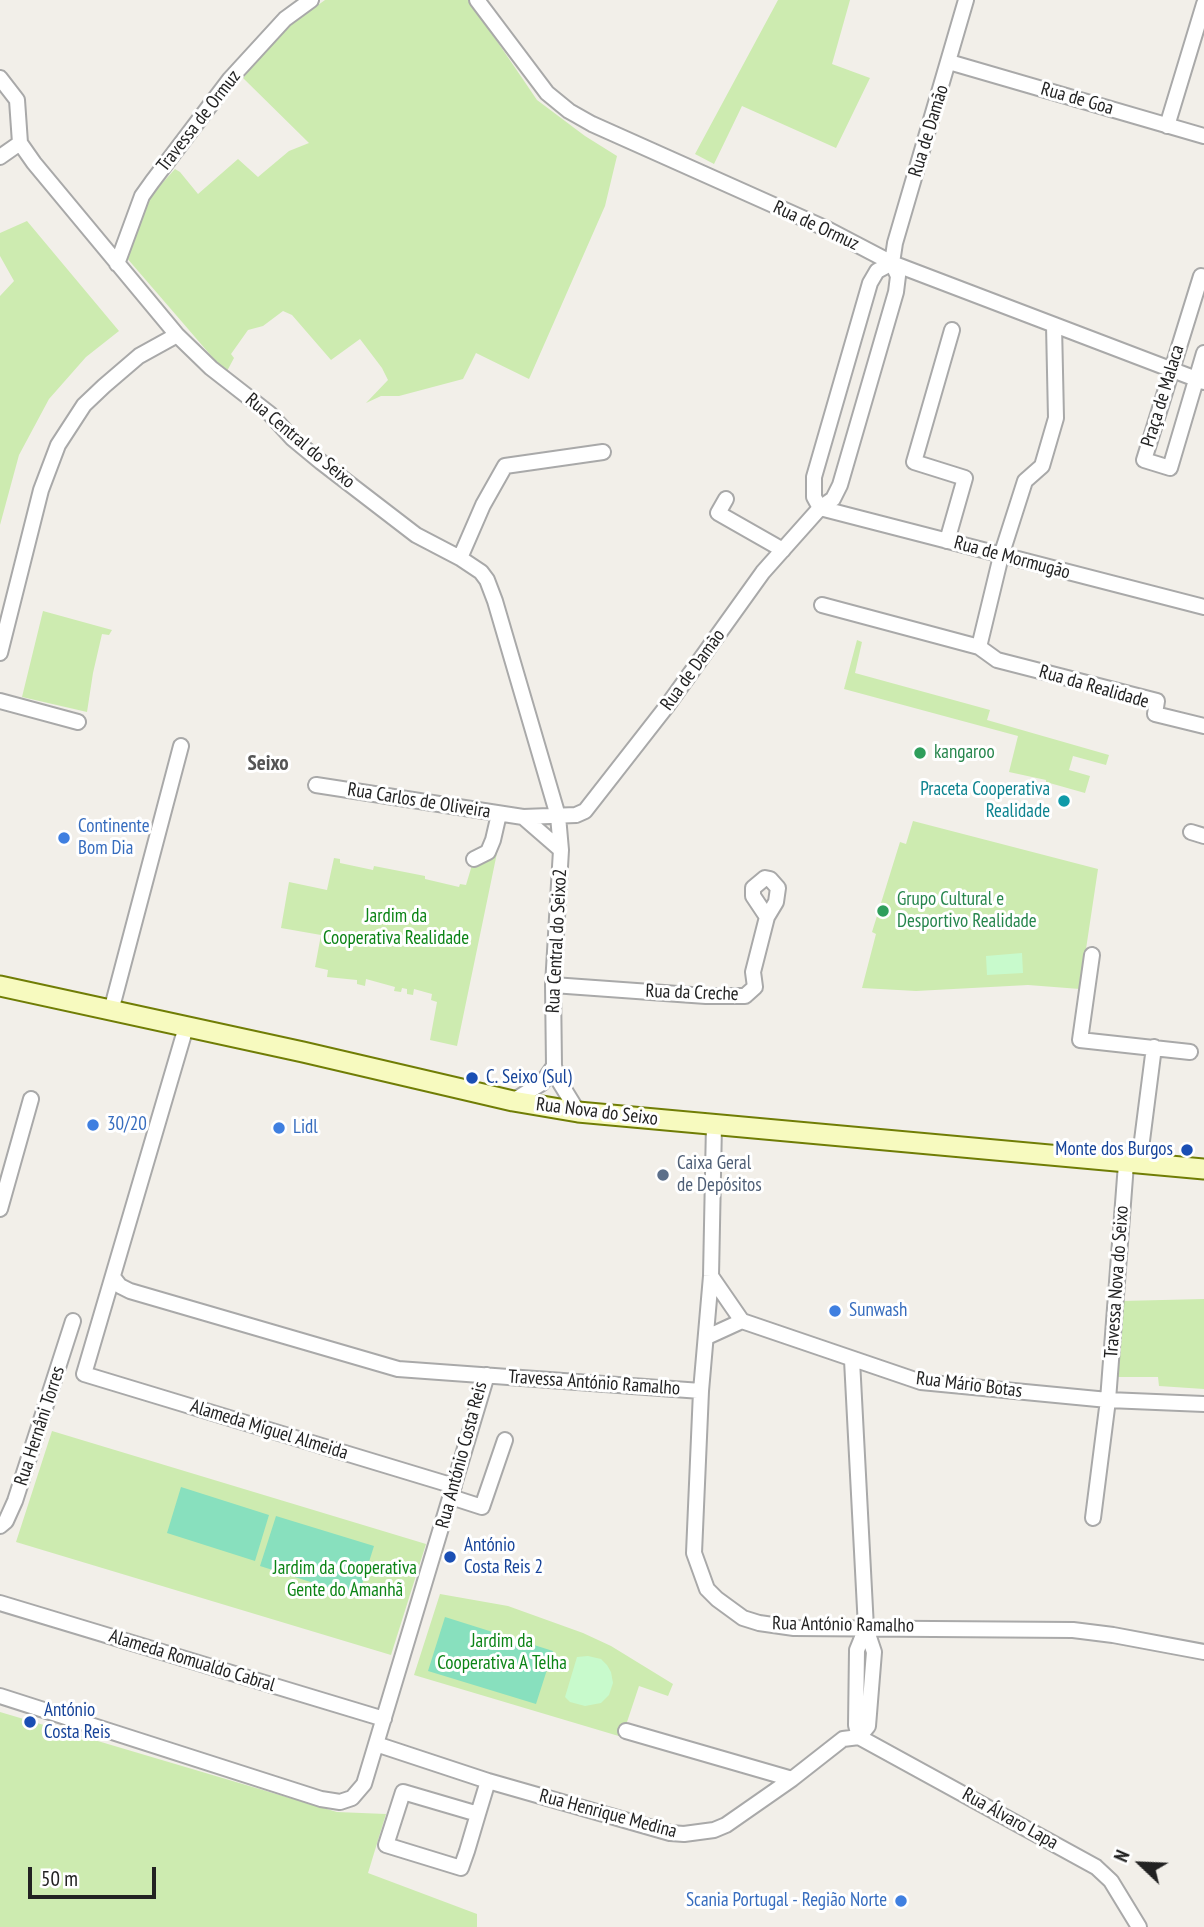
<!DOCTYPE html>
<meta charset="utf-8">
<style>
body{margin:0}
#map{position:relative;width:1204px;height:1927px;overflow:hidden;background:#f2efe9;font-family:"PT Sans Narrow",sans-serif}
canvas{display:block}
.north{position:absolute;left:1106px;top:1829px;width:70px;height:70px;-webkit-text-stroke:5px #fff;paint-order:stroke;rotate:293deg;font-size:19px;font-weight:700;line-height:28px;text-align:center;color:#222}
.north::after{content:'';display:block;margin:auto;width:24px;height:32px;background:#222;clip-path:polygon(50% 0,100% 100%,50% 72%,0 100%)}
.scale{position:absolute;left:28px;top:1867px;width:128px;height:32px;box-sizing:border-box;border:4px solid #222;border-top:0;padding-left:9px;font-size:21px;line-height:24px;white-space:nowrap;color:#222;-webkit-text-stroke:5px #fff;paint-order:stroke}
</style>
<div id="map">
<canvas width="1204" height="1927"></canvas>
<div class="north">N</div>
<div class="scale">50 m</div>
</div>
<script>
const c = document.querySelector('canvas').getContext('2d');
c.lineJoin = 'round';
function fill(path, color) {
  c.fillStyle = color;
  c.fill(path, 'evenodd');
}
function shape(rows) {
  const path = new Path2D();
  for (const r of rows) {
    path.moveTo(r[0], r[1]);
    for (let i = 2; i < r.length; i += 2) path.lineTo(r[i], r[i + 1]);
  }
  return path;
}
function strokePath(path, color, width, dash) {
  c.strokeStyle = color;
  c.lineWidth = width;
  c.lineCap = dash ? 'butt' : 'round';
  c.setLineDash(dash || []);
  c.stroke(path);
}
function label(font, color, halo, rows, align = 'center') {
  c.font = font + ' "PT Sans Narrow",sans-serif';
  c.lineWidth = 6;
  c.setLineDash([]);
  c.textBaseline = 'middle';
  c.strokeStyle = halo;
  c.fillStyle = color;
  for (const [text, x, y, turn = 0] of rows) {
    c.save();
    c.translate(x, y);
    c.rotate((+turn || 0) * Math.PI / 180);
    c.textAlign = isNaN(turn) ? turn : align;
    if (halo) c.strokeText(text, 0, 0);
    c.fillText(text, 0, 0);
    c.restore();
  }
}
const grass = shape([
 [325,0,469,0,537,100,585,136,617,156,605,206,529,379,476,353,463,379,399,396,381,396,366,403,388,380,382,368,360,339,331,360,292,315,283,311,263,326,248,330,231,354,234,358,226,373,126,257,145,202,175,169,180,172,198,194,238,159,258,177,289,151,309,143,243,78,286,28],
 [778,0,850,0,832,64,870,78,836,148,742,106,714,164,695,154],
 [27,221,119,331,86,357,49,399,19,455,0,525,0,296,14,281,0,256,0,233],
 [43,611,112,630,109,635,102,634,93,673,87,712,22,697],
 [857,640,862,642,855,673,990,710,987,720,1109,755,1106,765,1073,756,1069,770,1090,776,1085,793,1046,782,1046,780,1009,772,1018,736,844,689],
 [913,821,1098,869,1080,989,1028,985,916,991,862,988,876,934,872,932,900,842,906,844],
 [494,845,498,848,457,1046,430,1040,437,1002,431,1000,432,994,414,989,413,995,407,994,407,989,402,988,401,992,394,991,395,987,366,979,365,986,357,984,357,980,327,977,328,970,315,967,321,935,281,928,289,882,327,890,334,858,340,859,340,863,373,870,374,866,425,876,425,879,459,887,460,884,466,885,472,865],
 [1204,1299,1204,1389,1159,1386,1158,1377,1117,1377,1121,1301],
 [52,1431,426,1544,391,1655,16,1542],
 [440,1594,508,1606,583,1633,611,1646,673,1684,668,1696,639,1686,622,1737,414,1675],
 [0,1712,337,1812,386,1814,368,1873,477,1914,477,1927,0,1927]
]);
const park = shape([
 [1022,953,1023,973,987,975,986,956],
 [588,1656,601,1659,607,1665,611,1672,613,1683,609,1695,601,1703,585,1706,570,1702,565,1697,577,1657]
]);
const pitch = shape([
 [181,1487,269,1515,255,1561,167,1533],
 [276,1516,374,1546,358,1597,260,1566],
 [445,1617,553,1651,536,1704,428,1671]
]);
const street = shape([
 [477,0,547,93,569,111,592,124,827,229,892,263,1204,382],
 [949,62,1204,136],
 [0,78,17,100,20,143,34,163,177,335,211,368,270,414,292,438,321,462,416,535,460,558,481,572,487,580,495,601,558,816,561,850,553,985,554,1066,559,1081,578,1112],
 [1167,126,1204,4],
 [0,157,20,143],
 [117,264,142,196,152,182,230,79,285,19,311,0],
 [1204,277,1201,276,1144,460,1170,468,1204,353],
 [726,499,718,513,783,550],
 [820,508,1204,607],
 [820,508,814,497,814,477,870,283,877,271,892,263],
 [947,541,965,478,914,462,952,330],
 [460,558,483,505,505,466,603,452],
 [822,605,979,647,997,660,1157,701,1155,714,1204,726],
 [979,647,1001,556,1025,481,1042,466,1056,418,1054,325],
 [0,653,41,490,58,445,84,405,104,386,139,356,177,335],
 [0,701,78,722],
 [316,785,523,817,576,815,585,811,667,706,763,572,820,508,833,499,840,485,896,292,898,276,892,263,895,243,966,0],
 [523,817,561,850],
 [1191,832,1204,836],
 [474,859,488,852,493,840,499,814],
 [1092,955,1080,1040,1190,1052],
 [553,985,706,996,745,996,755,987,753,972,767,917,753,896,753,888,765,878,770,879,778,888,776,902,767,917],
 [111,1011,181,746],
 [186,1027,84,1374,454,1486],
 [513,1101,542,1083,554,1066],
 [714,1124,711,1276,701,1391,694,1553,707,1589,717,1599,743,1618,759,1623,794,1628,1073,1630,1113,1635,1204,1652],
 [1139,1164,1154,1047],
 [0,1209,31,1099],
 [711,1276,742,1321,921,1382,1108,1400,1204,1404],
 [113,1277,120,1286,130,1291,398,1369,701,1391],
 [707,1337,742,1321],
 [451,1497,482,1507,505,1440],
 [1093,1518,1108,1400,1126,1164],
 [0,1526,6,1521,15,1501,73,1321],
 [0,1603,384,1719],
 [0,1696,321,1799,340,1802,352,1798,364,1784,487,1375],
 [626,1731,792,1779],
 [859,1737,1096,1867,1111,1881,1139,1927],
 [859,1737,856,1725,857,1650,866,1628],
 [376,1744,488,1781,670,1833,684,1834,714,1830,726,1825,792,1779,843,1739,859,1737,868,1726,874,1652,866,1628,852,1360],
 [478,1814,403,1792,386,1845,461,1868,467,1851,478,1814,488,1781]
]);
const secondary = shape([
 [0,986,303,1052,513,1101,578,1112,1204,1169]
]);
const markers = [
 [920,753,7,"#2e9e5b"],
 [1064,801,7,"#0f9aa8"],
 [64,838,7,"#3f7fe0"],
 [883,911,7,"#2e9e5b"],
 [472,1078,7,"#1a4fb4"],
 [93,1125,7,"#3f7fe0"],
 [279,1128,7,"#3f7fe0"],
 [1187,1150,7,"#1a4fb4"],
 [663,1175,7,"#5c6f8a"],
 [835,1311,7,"#3f7fe0"],
 [450,1557,7,"#1a4fb4"],
 [30,1722,7,"#1a4fb4"],
 [901,1901,7,"#3f7fe0"]
];
const streetNames = [
 ["Rua de Goa",1077,99,16],
 ["Travessa de Ormuz",199,121,-52],
 ["Rua de Damão",929,131,-73],
 ["Rua de Ormuz",816,226,25],
 ["Praça de Malaca",1163,396,-73],
 ["Rua Central do Seixo",300,441,40],
 ["Rua de Mormugão",1012,558,15],
 ["Rua de Damão",693,670,-54],
 ["Rua da Realidade",1094,687,16],
 ["Rua Carlos de Oliveira",419,801,9],
 ["Rua Central do Seixo2",557,941,-87],
 ["Rua da Creche",692,993,2],
 ["Rua Nova do Seixo",597,1112,7],
 ["Travessa Nova do Seixo",1117,1282,-86],
 ["Travessa António Ramalho",594,1383,4],
 ["Rua Mário Botas",969,1385,7],
 ["Rua Hernâni Torres",40,1426,-72],
 ["Alameda Miguel Almeida",269,1430,17],
 ["Rua António Costa Reis",462,1455,-75],
 ["Rua António Ramalho",843,1625,1],
 ["Alameda Romualdo Cabral",192,1661,17],
 ["Rua Henrique Medina",608,1814,15],
 ["Rua Álvaro Lapa",1010,1819,29]
];
const leisureNames = [
 ["kangaroo",934,753],
 ["Grupo Cultural e",897,900],
 ["Desportivo Realidade",897,922]
];
const cultureNames = [
 ["Praceta Cooperativa",1050,790],
 ["Realidade",1050,812]
];
const shopNames = [
 ["Continente",78,827],
 ["Bom Dia",78,849],
 ["30/20",107,1125],
 ["Lidl",293,1128],
 ["Sunwash",849,1311],
 ["Scania Portugal - Região Norte",887,1901,"right"]
];
const parkNames = [
 ["Jardim da",396,917],
 ["Cooperativa Realidade",396,939],
 ["Jardim da Cooperativa",345,1569],
 ["Gente do Amanhã",345,1591],
 ["Jardim da",502,1642],
 ["Cooperativa A Telha",502,1664]
];
const transitNames = [
 ["C. Seixo (Sul)",486,1078],
 ["Monte dos Burgos",1173,1150,"right"],
 ["António",464,1546],
 ["Costa Reis 2",464,1568],
 ["António",44,1711],
 ["Costa Reis",44,1733]
];
const serviceNames = [
 ["Caixa Geral",677,1164],
 ["de Depósitos",677,1186]
];
const neighbourhoodNames = [
 ["Seixo",268,764]
];
fill(grass, '#cdebb0');
fill(park, '#c8facc');
fill(pitch, '#88e0be');
strokePath(street, '#a9a9a9', 18);
strokePath(secondary, '#707d05', 23);
strokePath(street, '#fff', 14);
strokePath(secondary, '#f7fabf', 19);
for (const [x, y, r, color] of markers) {
  const dot = new Path2D();
  dot.arc(x, y, r, 0, 2 * Math.PI);
  c.fillStyle = color;
  c.fill(dot);
  strokePath(dot, '#fff', 2.5);
}
label('19px', '#222', '#fff', streetNames);
label('19px', '#27864d', '#fff', leisureNames, 'left');
label('19px', '#0d838f', '#fff', cultureNames, 'right');
label('19px', '#366cbe', '#fff', shopNames, 'left');
label('19px', '#0c8416', '#fff', parkNames);
label('19px', '#164399', '#fff', transitNames, 'left');
label('19px', '#4e5e75', '#fff', serviceNames, 'left');
label('bold 21px', '#555', '#fff', neighbourhoodNames);
</script>
